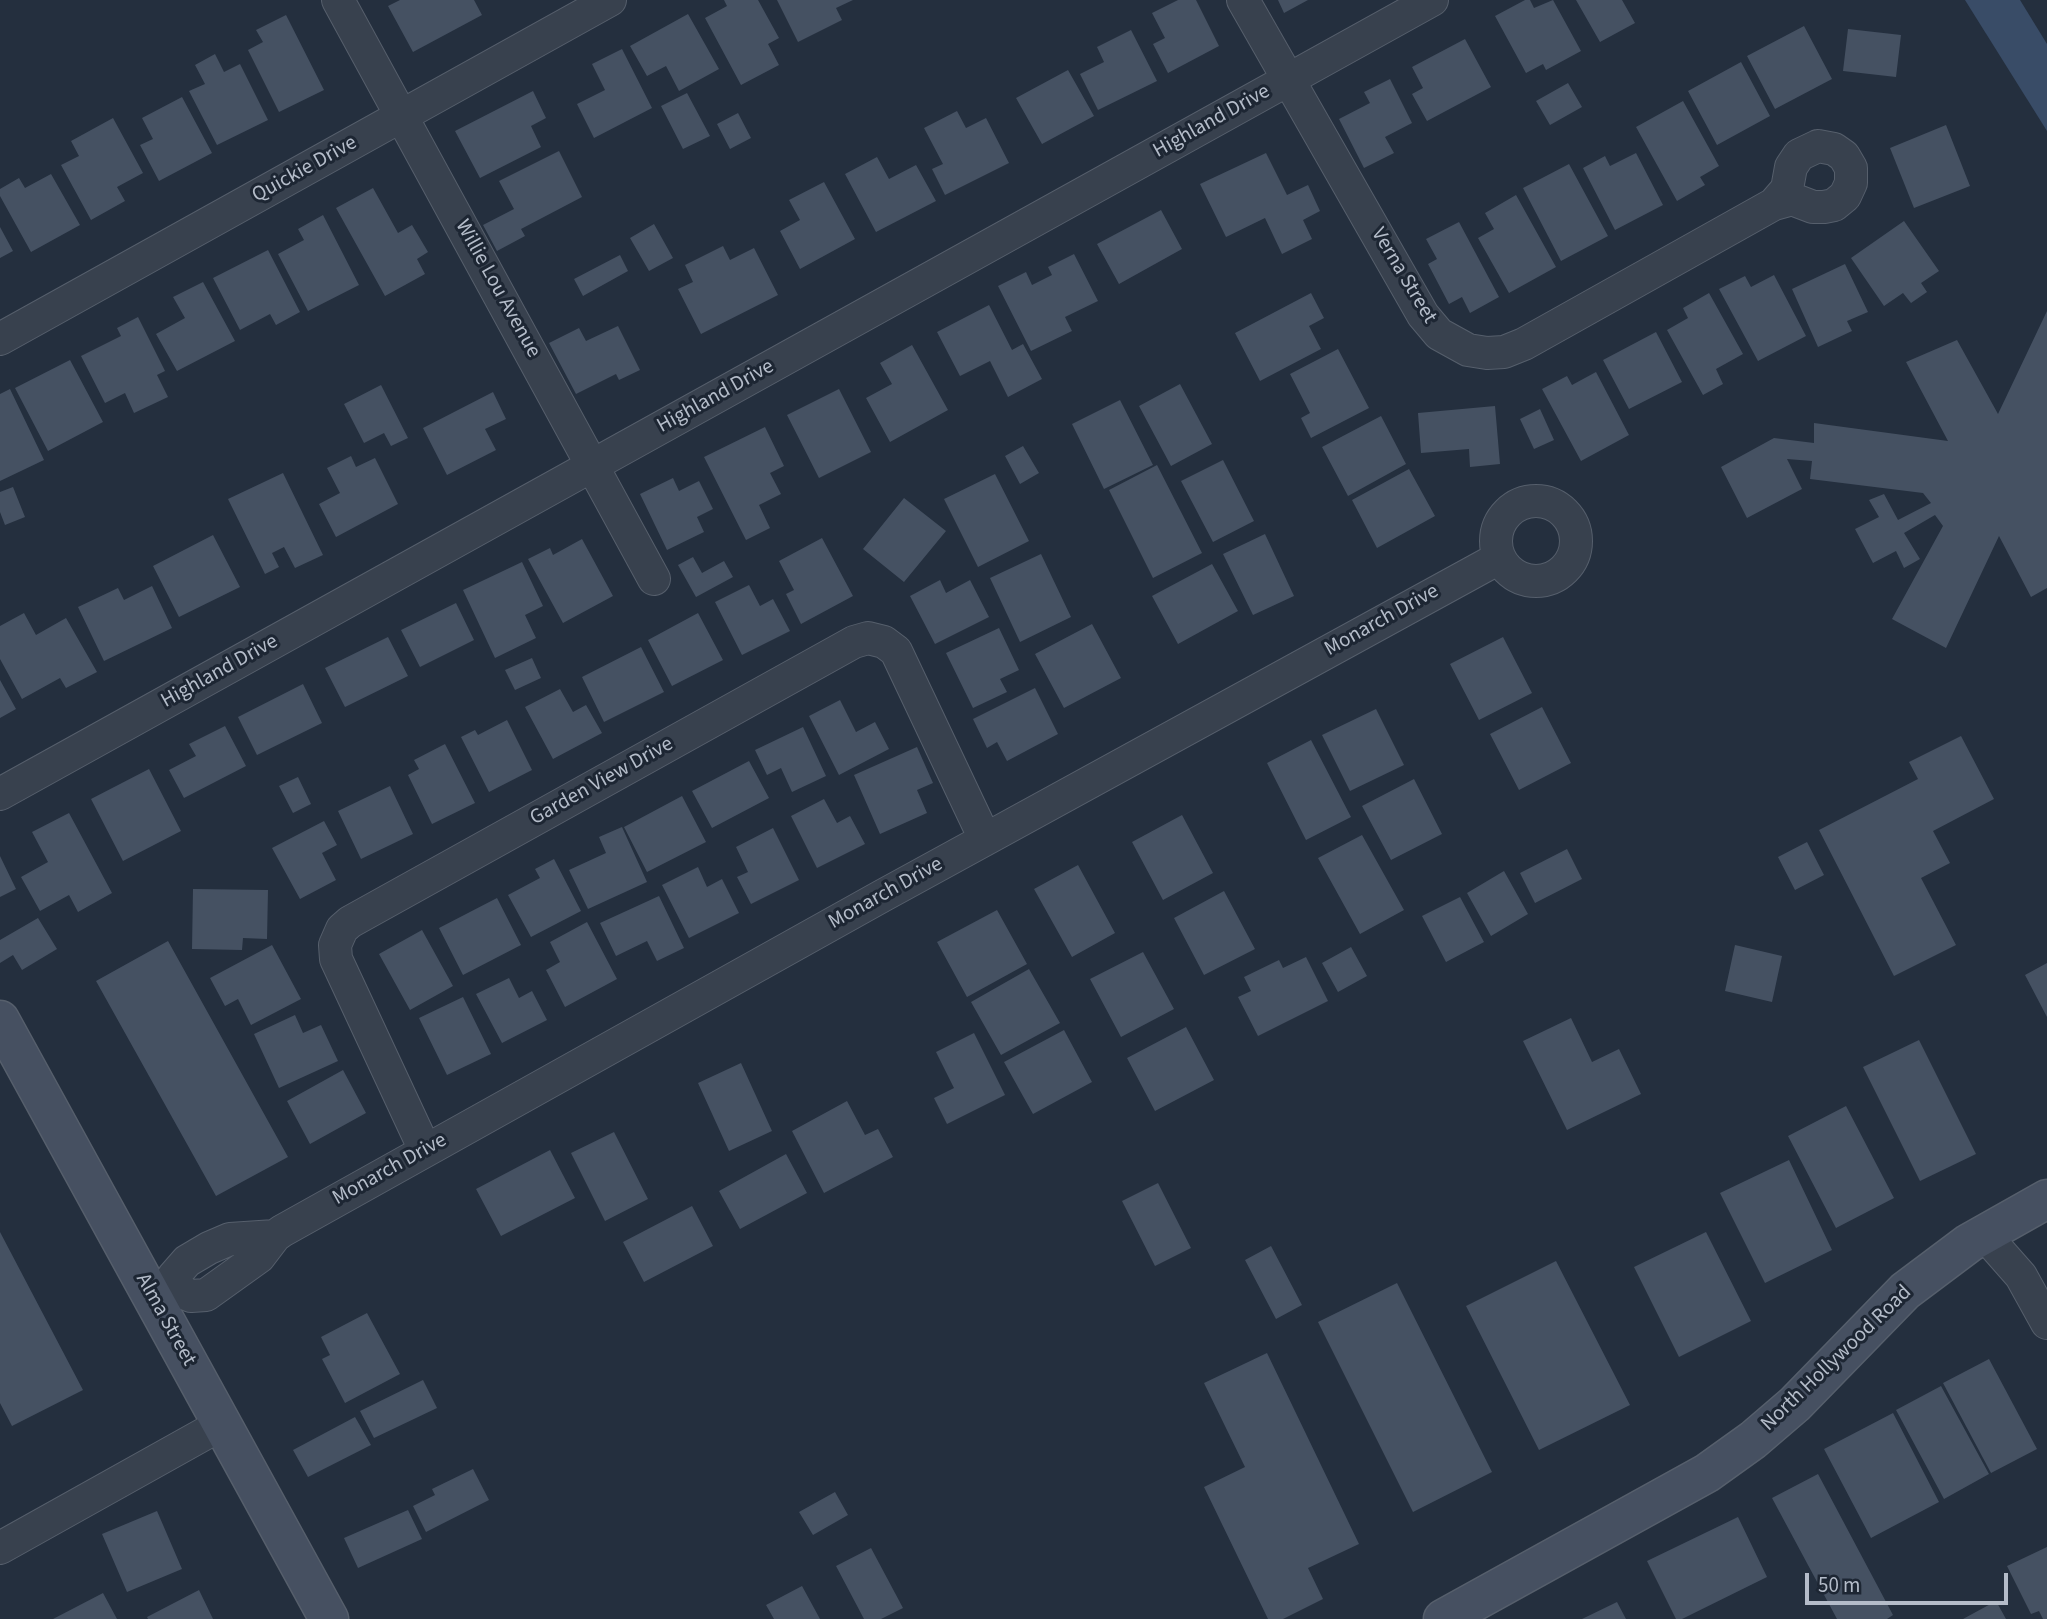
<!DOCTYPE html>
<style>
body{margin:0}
#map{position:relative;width:2047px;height:1619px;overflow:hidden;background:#242f3e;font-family:"Source Sans 3",sans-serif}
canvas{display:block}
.scale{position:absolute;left:1805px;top:1573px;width:203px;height:32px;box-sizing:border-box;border:4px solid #b4bcc9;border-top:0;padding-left:9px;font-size:21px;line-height:24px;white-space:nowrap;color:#b4bcc9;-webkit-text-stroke:5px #1d2633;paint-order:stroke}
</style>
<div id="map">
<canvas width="2047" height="1619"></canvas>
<div class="scale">50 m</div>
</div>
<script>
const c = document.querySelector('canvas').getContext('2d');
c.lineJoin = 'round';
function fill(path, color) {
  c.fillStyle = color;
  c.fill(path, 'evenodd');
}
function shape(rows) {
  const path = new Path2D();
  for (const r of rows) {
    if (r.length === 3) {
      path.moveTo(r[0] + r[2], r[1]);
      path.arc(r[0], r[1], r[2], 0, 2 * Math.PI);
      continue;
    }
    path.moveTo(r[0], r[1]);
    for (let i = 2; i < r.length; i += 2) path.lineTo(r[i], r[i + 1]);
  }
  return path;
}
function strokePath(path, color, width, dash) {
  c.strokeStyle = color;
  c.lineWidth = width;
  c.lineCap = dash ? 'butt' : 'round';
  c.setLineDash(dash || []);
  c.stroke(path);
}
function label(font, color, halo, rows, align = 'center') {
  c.font = font + ' "Source Sans 3",sans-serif';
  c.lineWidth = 6;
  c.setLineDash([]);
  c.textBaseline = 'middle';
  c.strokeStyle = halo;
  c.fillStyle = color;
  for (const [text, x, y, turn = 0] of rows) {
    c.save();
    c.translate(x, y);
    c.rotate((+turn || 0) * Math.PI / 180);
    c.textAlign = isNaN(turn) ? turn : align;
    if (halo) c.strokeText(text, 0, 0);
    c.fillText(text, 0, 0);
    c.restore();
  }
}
const water = shape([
 [1965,0,2020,0,2047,44,2047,131]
]);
const building = shape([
 [400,0,474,0,482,15,413,52,388,6],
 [724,0,758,0,779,38,768,44,779,65,741,85,705,18,727,6],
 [777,0,853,0,836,8,842,20,798,42],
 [1178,0,1196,0,1219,46,1168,73,1153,44,1165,38,1152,13],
 [1278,0,1308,0,1284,13],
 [1525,0,1530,0,1534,8,1553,0,1581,51,1546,70,1543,64,1526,73,1495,16],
 [1576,0,1622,0,1635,23,1600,42],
 [688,14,719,69,679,91,666,66,647,76,630,46],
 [286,15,324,90,279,112,248,50,263,42,256,30],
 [1804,26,1832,79,1775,109,1747,56],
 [1848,29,1901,35,1896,77,1843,71],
 [1131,30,1157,81,1098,110,1080,74,1104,62,1097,47],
 [1465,39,1491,87,1427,121,1412,94,1423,88,1412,67],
 [622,49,652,108,594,138,577,104,605,90,592,64],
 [215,54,224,72,240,64,268,120,217,145,189,91,205,84,195,65],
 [1741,62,1770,116,1717,145,1688,91],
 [1068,70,1094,116,1042,144,1016,98],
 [1390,79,1412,123,1385,137,1394,153,1364,168,1339,119,1370,103,1364,92],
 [1568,83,1582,107,1550,125,1536,101],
 [533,91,546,118,531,126,541,147,480,178,455,131],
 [687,93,710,136,683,149,661,106],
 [182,97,212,153,159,181,140,145,153,139,142,118],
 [1683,101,1719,166,1700,177,1705,185,1677,201,1636,127],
 [957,111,966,128,986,118,1009,163,945,195,932,169,943,164,924,128],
 [738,113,751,138,730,149,717,124],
 [113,118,143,173,117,187,125,201,91,220,61,165,79,156,71,141],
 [1946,125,1970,186,1914,208,1890,148],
 [559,151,582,197,521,229,525,236,497,251,483,225,514,209,499,181],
 [1266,153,1287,195,1308,185,1320,211,1303,220,1312,239,1282,254,1265,218,1226,237,1200,184],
 [1636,153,1663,205,1615,230,1583,168,1605,156,1610,166],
 [877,157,889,179,916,165,936,201,876,232,845,174],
 [1569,164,1608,236,1561,261,1523,188],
 [51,174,80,225,31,252,0,196,0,189,19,178,25,188],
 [824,182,855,239,800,269,780,231,800,220,789,200],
 [373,188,398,233,412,225,428,252,417,259,425,274,385,296,336,208],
 [1516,195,1556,267,1509,293,1478,238,1494,229,1485,213],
 [1161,210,1182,249,1119,284,1097,244],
 [323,215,359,285,308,311,278,254,304,240,298,229],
 [1904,221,1939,271,1921,283,1927,292,1911,303,1903,293,1884,306,1851,258],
 [1459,222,1499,297,1470,313,1462,297,1449,304,1428,264,1437,259,1426,239],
 [654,224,673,258,649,271,630,238],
 [0,227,13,251,0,258],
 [723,246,730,260,754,248,778,295,701,334,678,289,693,282,685,265],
 [268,250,300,312,276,325,270,314,240,330,213,278],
 [1074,254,1098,301,1065,317,1072,331,1031,351,998,286,1026,272,1032,285,1052,275,1048,267],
 [620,255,628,271,583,296,574,279],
 [1845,264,1868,312,1847,321,1852,331,1818,347,1792,289],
 [1774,275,1806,336,1758,361,1719,289,1745,276,1751,287],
 [203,282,235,341,177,371,156,334,185,318,173,297],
 [1311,293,1324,318,1309,326,1321,349,1260,381,1235,333],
 [1709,293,1743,354,1716,369,1723,384,1703,395,1667,330,1688,318,1683,308],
 [989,305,1012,350,1023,344,1042,379,1008,397,990,361,960,376,937,332],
 [2047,311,2047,588,2031,597,1999,536,1946,648,1892,619,1943,526,1935,515,1904,533,1920,559,1904,568,1896,551,1873,563,1855,529,1879,517,1869,500,1884,494,1898,520,1931,503,1923,493,1810,479,1812,461,1787,459,1802,489,1747,518,1721,467,1774,438,1814,443,1814,423,1948,441,1906,362,1957,340,1998,414],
 [138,317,165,371,157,375,168,397,134,413,125,393,105,403,81,356,121,336,117,328],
 [618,326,640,370,619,380,616,374,576,394,549,343,579,328,586,341],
 [1656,332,1682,382,1629,409,1603,360],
 [912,345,948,410,890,442,866,398,892,384,880,363],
 [1338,349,1369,408,1311,438,1301,418,1310,413,1290,374],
 [70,360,103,422,48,451,15,388],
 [1596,372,1629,435,1581,461,1542,389,1567,376,1572,385],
 [1180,384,1212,444,1171,466,1139,406],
 [381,385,408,438,391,446,384,433,364,443,344,404],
 [10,389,44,460,0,481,0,394],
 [839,389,871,452,819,478,787,415],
 [493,392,506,419,485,429,496,450,447,475,423,428],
 [1120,400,1153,465,1104,489,1072,424],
 [1495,406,1500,464,1470,467,1469,449,1421,453,1418,413],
 [1540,409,1554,440,1534,449,1520,419],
 [1381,416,1406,464,1348,496,1322,447],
 [765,427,784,466,770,473,781,494,759,505,770,528,746,540,704,457],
 [1023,446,1039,473,1020,484,1005,456],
 [351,456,356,467,375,458,398,504,336,537,319,504,340,493,327,468],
 [1223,460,1254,521,1213,542,1181,481],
 [1157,465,1202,553,1153,578,1109,490],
 [1409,469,1435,516,1377,548,1352,500],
 [283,473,323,555,295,568,284,547,272,553,279,567,265,574,228,499],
 [995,474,1029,541,978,567,944,499],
 [673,478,679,491,699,481,713,509,697,517,704,532,667,550,640,494],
 [13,487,25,517,5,525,0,512,0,492],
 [904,498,946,531,904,582,863,549],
 [1265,534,1294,596,1253,615,1223,554],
 [213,535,240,587,179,617,153,566],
 [822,538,853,596,801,624,786,594,794,590,779,561],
 [582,539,613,596,563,623,528,559,550,548,553,555],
 [1041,554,1071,617,1020,642,990,578],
 [693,557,702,573,724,561,733,577,696,597,678,565],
 [522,562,543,606,525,615,536,638,495,658,463,590],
 [1212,564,1238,611,1178,644,1152,596],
 [940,580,946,593,970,580,989,617,935,644,910,596],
 [749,585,760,606,773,599,790,631,742,655,715,602],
 [152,586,172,628,104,661,78,607,118,588,124,600],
 [456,603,474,640,420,667,401,630],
 [24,613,36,635,66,618,97,672,66,688,60,678,22,699,0,659,0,626],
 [698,613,723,660,672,686,648,640],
 [1092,624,1121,678,1064,708,1035,654],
 [999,628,1019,670,1000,679,1007,692,973,708,946,653],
 [388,637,408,676,345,707,325,668],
 [1503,637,1532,693,1479,720,1450,664],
 [641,647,664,692,604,722,582,677],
 [532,658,541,678,515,690,505,670],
 [0,680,16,709,0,718],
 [303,684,322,723,257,755,238,717],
 [1035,688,1058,734,1007,761,997,742,987,748,973,719],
 [560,689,573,712,586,705,602,733,553,759,525,707],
 [840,700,856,732,875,722,889,749,839,775,809,716],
 [1542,707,1571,763,1519,790,1490,734],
 [1376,709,1404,765,1350,791,1322,735],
 [507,720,532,770,489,792,461,737,475,730,478,735],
 [225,726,246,766,184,798,169,770,196,756,189,744],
 [803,727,826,776,792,792,781,768,767,775,755,750],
 [1961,736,1994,799,1933,831,1950,863,1921,878,1956,945,1894,976,1819,830,1918,779,1909,762],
 [1311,740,1351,817,1306,840,1267,763],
 [445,744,475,803,432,824,408,775,419,769,414,760],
 [917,747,933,783,917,790,927,813,880,834,854,775],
 [749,761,769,798,712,828,692,791],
 [149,769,181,831,123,861,91,799],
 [298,777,311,804,293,813,279,786],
 [1414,779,1442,834,1391,860,1362,806],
 [390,786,413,834,361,859,338,811],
 [682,796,706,842,647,872,624,827],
 [824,799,837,823,850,816,865,844,817,868,791,816],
 [69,813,112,893,78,912,69,895,40,911,21,877,48,862,32,832],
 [1182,815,1213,873,1163,900,1132,842],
 [324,821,337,845,322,853,336,880,300,899,272,848],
 [622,827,647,882,588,909,569,870,606,853,599,837],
 [773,828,799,880,751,904,737,877,748,872,736,847],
 [1362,835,1404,910,1360,934,1318,858],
 [1807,842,1824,875,1795,890,1778,857],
 [1567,849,1582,879,1535,903,1520,873],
 [0,856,16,889,0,897],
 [554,859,581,911,531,937,508,895,540,878,535,869],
 [1078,865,1115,933,1072,957,1034,889],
 [698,867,707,887,722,879,739,913,689,938,662,885],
 [1504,871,1528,914,1491,936,1467,893],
 [193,889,268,890,267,939,243,938,242,950,192,949],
 [1224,891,1255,949,1204,975,1174,918],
 [659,896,684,948,657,961,647,941,616,956,600,923],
 [1460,897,1484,942,1446,962,1422,916],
 [497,898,521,945,463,975,439,928],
 [997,910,1027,964,967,997,937,942],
 [38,918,57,949,22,970,13,955,0,963,0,940],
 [587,922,617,979,565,1007,546,970,560,962,550,942],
 [422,930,453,986,410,1010,379,954],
 [168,941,288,1157,216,1196,96,981],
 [272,945,301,999,251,1025,238,999,225,1006,210,978],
 [1735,945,1782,956,1772,1002,1725,991],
 [1351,947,1367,976,1338,992,1322,963],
 [1143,952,1174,1009,1121,1037,1090,979],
 [1306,957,1328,1001,1258,1036,1238,997,1251,991,1244,977,1279,960,1283,968],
 [2047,963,2047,1017,2025,975],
 [1029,969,1060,1023,1001,1055,971,1002],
 [509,978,519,998,532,991,547,1020,502,1043,476,994],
 [463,997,491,1054,447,1075,419,1018],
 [295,1015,303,1033,321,1025,338,1061,279,1088,254,1034],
 [1571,1018,1592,1062,1619,1049,1641,1094,1567,1130,1523,1041],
 [1186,1027,1214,1080,1155,1111,1127,1058],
 [1064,1030,1092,1082,1033,1114,1004,1062],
 [974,1033,1005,1095,947,1124,934,1098,954,1088,936,1052],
 [1919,1040,1976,1154,1920,1181,1863,1067],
 [741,1063,772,1131,729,1151,698,1083],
 [343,1070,366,1113,310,1144,287,1101],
 [847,1101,865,1135,878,1129,893,1157,824,1193,792,1131],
 [1846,1106,1894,1198,1836,1228,1788,1136],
 [614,1132,648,1199,605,1221,571,1153],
 [550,1150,575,1198,501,1236,476,1189],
 [786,1154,807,1193,740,1229,719,1191],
 [1789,1160,1832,1250,1765,1283,1720,1193],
 [1158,1183,1191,1248,1155,1266,1122,1201],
 [692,1206,713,1246,644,1282,623,1242],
 [0,1232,83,1390,12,1426,0,1403],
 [1706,1232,1751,1321,1679,1357,1634,1267],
 [1271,1246,1302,1305,1276,1319,1245,1260],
 [1556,1261,1630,1405,1539,1450,1466,1306],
 [1397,1283,1492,1472,1413,1512,1318,1322],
 [367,1313,400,1374,345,1403,322,1359,330,1355,321,1337],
 [1267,1353,1359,1544,1308,1568,1323,1599,1283,1619,1268,1619,1204,1487,1245,1467,1204,1383],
 [1989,1359,2037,1449,1991,1473,1943,1383],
 [423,1380,437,1408,374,1438,360,1411],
 [1941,1386,1989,1474,1944,1499,1896,1410],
 [1893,1413,1939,1502,1871,1538,1824,1449],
 [355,1417,371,1445,308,1477,293,1450],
 [473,1469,489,1500,426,1532,413,1506,435,1495,432,1489],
 [1818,1474,1893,1615,1887,1619,1837,1619,1772,1498],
 [835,1492,848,1515,813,1535,799,1512],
 [408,1510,422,1539,358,1568,344,1538],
 [157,1511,182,1569,127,1592,102,1534],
 [1738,1517,1767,1577,1682,1619,1676,1619,1647,1561],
 [2047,1547,2047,1619,2043,1619,2039,1611,2031,1614,2007,1566],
 [871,1548,903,1608,881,1619,864,1619,836,1566],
 [802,1586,820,1619,774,1619,766,1605],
 [199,1590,213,1619,148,1619,147,1617],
 [103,1593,117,1619,53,1619],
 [1996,1601,2006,1619,1963,1619],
 [1617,1602,1626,1619,1582,1619]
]);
const street = shape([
 [338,0,654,579],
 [1243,0,1423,315,1439,334,1468,350,1487,353,1504,352,1524,344,1774,204],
 [1818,146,1834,149,1844,156,1851,168,1851,183,1845,196,1834,205,1824,207,1813,207,1792,199,1774,204,1787,189,1791,167,1799,155,1818,146],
 [0,339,610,0],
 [1536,541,40],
 [0,794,1432,0],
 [425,1150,336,959,335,945,342,929,350,922,854,642,868,638,884,642,896,651,985,839],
 [1984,1234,2021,1276,2047,1323],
 [172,1288,173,1277,187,1261,209,1248,230,1239,275,1236],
 [153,1299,172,1288,191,1296,206,1295,259,1257,275,1236,282,1231,882,896,1499,558],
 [0,1548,222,1424]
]);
const secondary = shape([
 [0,1020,329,1619],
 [1443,1619,1707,1473,1753,1440,1795,1404,1905,1291,1969,1243,2047,1199]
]);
const streetNames = [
 ["Highland Drive",1212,122,-29],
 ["Quickie Drive",305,170,-29],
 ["Verna Street",1403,276,59],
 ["Willie Lou Avenue",497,289,61],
 ["Highland Drive",716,397,-29],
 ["Monarch Drive",1382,621,-29],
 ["Highland Drive",220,672,-29],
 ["Garden View Drive",602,782,-29],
 ["Monarch Drive",886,894,-29],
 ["Monarch Drive",390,1170,-29],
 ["Alma Street",165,1320,61],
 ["North Hollywood Road",1837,1359,-44]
];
fill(water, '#394c67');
fill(building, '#455162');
strokePath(street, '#565f6c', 34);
strokePath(secondary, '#565f6c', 41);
strokePath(street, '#38414e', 32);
strokePath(secondary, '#465061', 38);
label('21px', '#b4bcc9', '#1d2633', streetNames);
</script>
